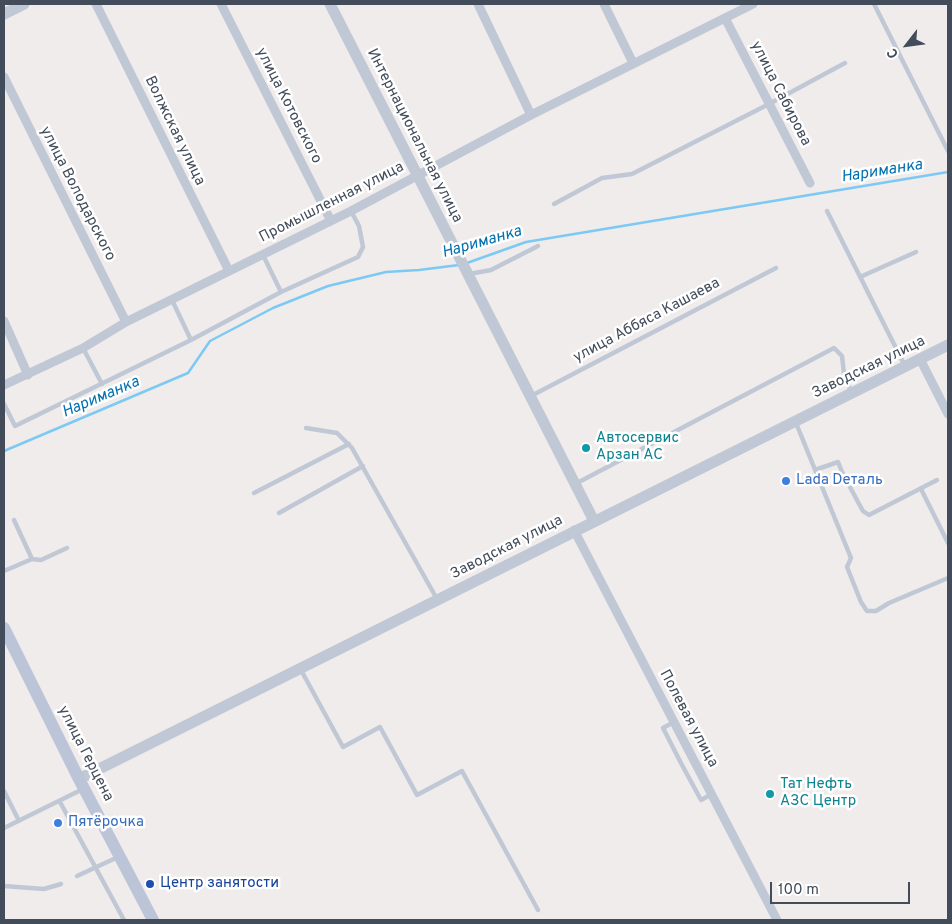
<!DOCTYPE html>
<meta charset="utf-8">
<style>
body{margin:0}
#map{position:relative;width:952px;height:924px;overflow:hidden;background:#efeceb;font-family:Overpass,sans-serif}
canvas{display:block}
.frame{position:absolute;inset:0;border:5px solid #424c5b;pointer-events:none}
.north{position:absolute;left:882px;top:20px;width:50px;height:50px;-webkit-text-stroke:4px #fff;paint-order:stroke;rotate:240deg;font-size:14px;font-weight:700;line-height:20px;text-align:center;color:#424c5b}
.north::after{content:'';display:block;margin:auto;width:18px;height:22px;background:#424c5b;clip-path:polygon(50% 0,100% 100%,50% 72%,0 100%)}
.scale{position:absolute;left:770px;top:882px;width:140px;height:22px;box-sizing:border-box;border:2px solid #424c5b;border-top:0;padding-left:6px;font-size:15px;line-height:18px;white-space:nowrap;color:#424c5b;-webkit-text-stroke:4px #fff;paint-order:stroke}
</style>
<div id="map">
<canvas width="952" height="924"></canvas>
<div class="frame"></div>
<div class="north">С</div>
<div class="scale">100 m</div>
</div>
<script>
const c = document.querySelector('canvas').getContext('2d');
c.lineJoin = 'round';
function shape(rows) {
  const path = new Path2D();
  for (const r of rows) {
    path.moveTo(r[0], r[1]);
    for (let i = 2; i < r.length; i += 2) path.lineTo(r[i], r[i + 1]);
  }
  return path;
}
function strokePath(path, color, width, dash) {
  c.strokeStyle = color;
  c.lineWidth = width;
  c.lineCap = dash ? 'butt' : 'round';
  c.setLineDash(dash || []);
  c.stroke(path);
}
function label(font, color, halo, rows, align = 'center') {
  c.font = font + ' Overpass,sans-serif';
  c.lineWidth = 5;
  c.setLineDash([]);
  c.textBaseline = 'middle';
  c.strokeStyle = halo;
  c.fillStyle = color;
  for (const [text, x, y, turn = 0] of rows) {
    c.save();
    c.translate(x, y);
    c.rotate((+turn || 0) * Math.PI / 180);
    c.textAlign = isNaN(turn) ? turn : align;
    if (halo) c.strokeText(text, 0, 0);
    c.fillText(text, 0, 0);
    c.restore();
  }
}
const stream = shape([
 [467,263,526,242,948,172],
 [4,451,188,373,210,341,273,308,328,286,386,272,419,270,459,265]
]);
const service = shape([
 [874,4,948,151],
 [554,204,602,178,632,174,769,104,845,63],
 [827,211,905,366],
 [263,255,281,292],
 [469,274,491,270,538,246],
 [860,277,916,252],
 [172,300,191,340],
 [83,348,102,384],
 [531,396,776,268],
 [4,404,15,426,191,340,281,292,358,257,363,247,359,226,351,211],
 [796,423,851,558,847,567,861,602,867,611,876,611,889,603,948,578],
 [306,428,337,433,352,448,437,599],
 [815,470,838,462,842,472,858,502,863,511,869,515,937,480],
 [577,483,834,348,842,356,844,374,851,392],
 [921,489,948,543],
 [254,493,349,444],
 [279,513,363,466],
 [14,520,32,559],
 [4,571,32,559,41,560,67,548],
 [301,670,343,747,380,727,417,795,462,771,538,910],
 [674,722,663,728,682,765,701,800,712,794],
 [4,791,19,821],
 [60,802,124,920],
 [4,828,83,789],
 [77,876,118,857],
 [4,886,44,889,61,884]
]);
const minor = shape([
 [96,4,229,271],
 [221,4,331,221],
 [478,4,531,115],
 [604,4,633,63],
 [725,18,810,183],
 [4,77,126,322],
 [4,321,28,375],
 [920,359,948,414],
 [4,385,83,348,126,322,351,211,531,115,753,4],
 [574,530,777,920]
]);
const tertiary = shape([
 [330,4,594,521],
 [4,14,24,4],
 [79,779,948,345]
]);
const secondary = shape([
 [4,628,79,779,153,920]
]);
const markers = [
 [586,448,5,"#0f9aa8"],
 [786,481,5,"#3f7fe0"],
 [770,794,5,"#0f9aa8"],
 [58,823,5,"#3f7fe0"],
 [150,884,5,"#1a4fb4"]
];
const streetNames = [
 ["улица Сабирова",780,94,63],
 ["улица Котовского",288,106,63],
 ["Волжская улица",174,131,64],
 ["Интернациональная улица",414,136,63],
 ["улица Володарского",77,194,63],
 ["Промышленная улица",332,203,-27],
 ["улица Аббяса Кашаева",647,321,-28],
 ["Заводская улица",869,368,-26],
 ["Заводская улица",507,548,-27],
 ["Полевая улица",688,719,62],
 ["улица Герцена",85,754,63]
];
const cultureNames = [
 ["Автосервис",596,439],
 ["Арзан АС",596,456],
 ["Тат Нефть",780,785],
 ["АЗС Центр",780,802]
];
const shopNames = [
 ["Lada Dеталь",796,481],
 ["Пятёрочка",68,823]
];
const transitNames = [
 ["Центр занятости",160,884]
];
const waterNames = [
 ["Нариманка",882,172,-9],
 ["Нариманка",482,243,-16],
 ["Нариманка",101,398,-23]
];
strokePath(stream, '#7cc9f4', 2.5);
strokePath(service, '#c0c8d5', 4.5);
strokePath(minor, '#c0c8d5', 9);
strokePath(tertiary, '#c0c8d5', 11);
strokePath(secondary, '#bcc5d8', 12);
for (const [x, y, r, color] of markers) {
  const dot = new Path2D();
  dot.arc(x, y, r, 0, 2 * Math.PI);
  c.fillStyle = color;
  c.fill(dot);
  strokePath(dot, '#fff', 2);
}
label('15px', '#424c5b', '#fff', streetNames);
label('15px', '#0d838f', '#fff', cultureNames, 'left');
label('15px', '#366cbe', '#fff', shopNames, 'left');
label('15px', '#164399', '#fff', transitNames, 'left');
label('italic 16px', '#0071b0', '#fff', waterNames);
</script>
